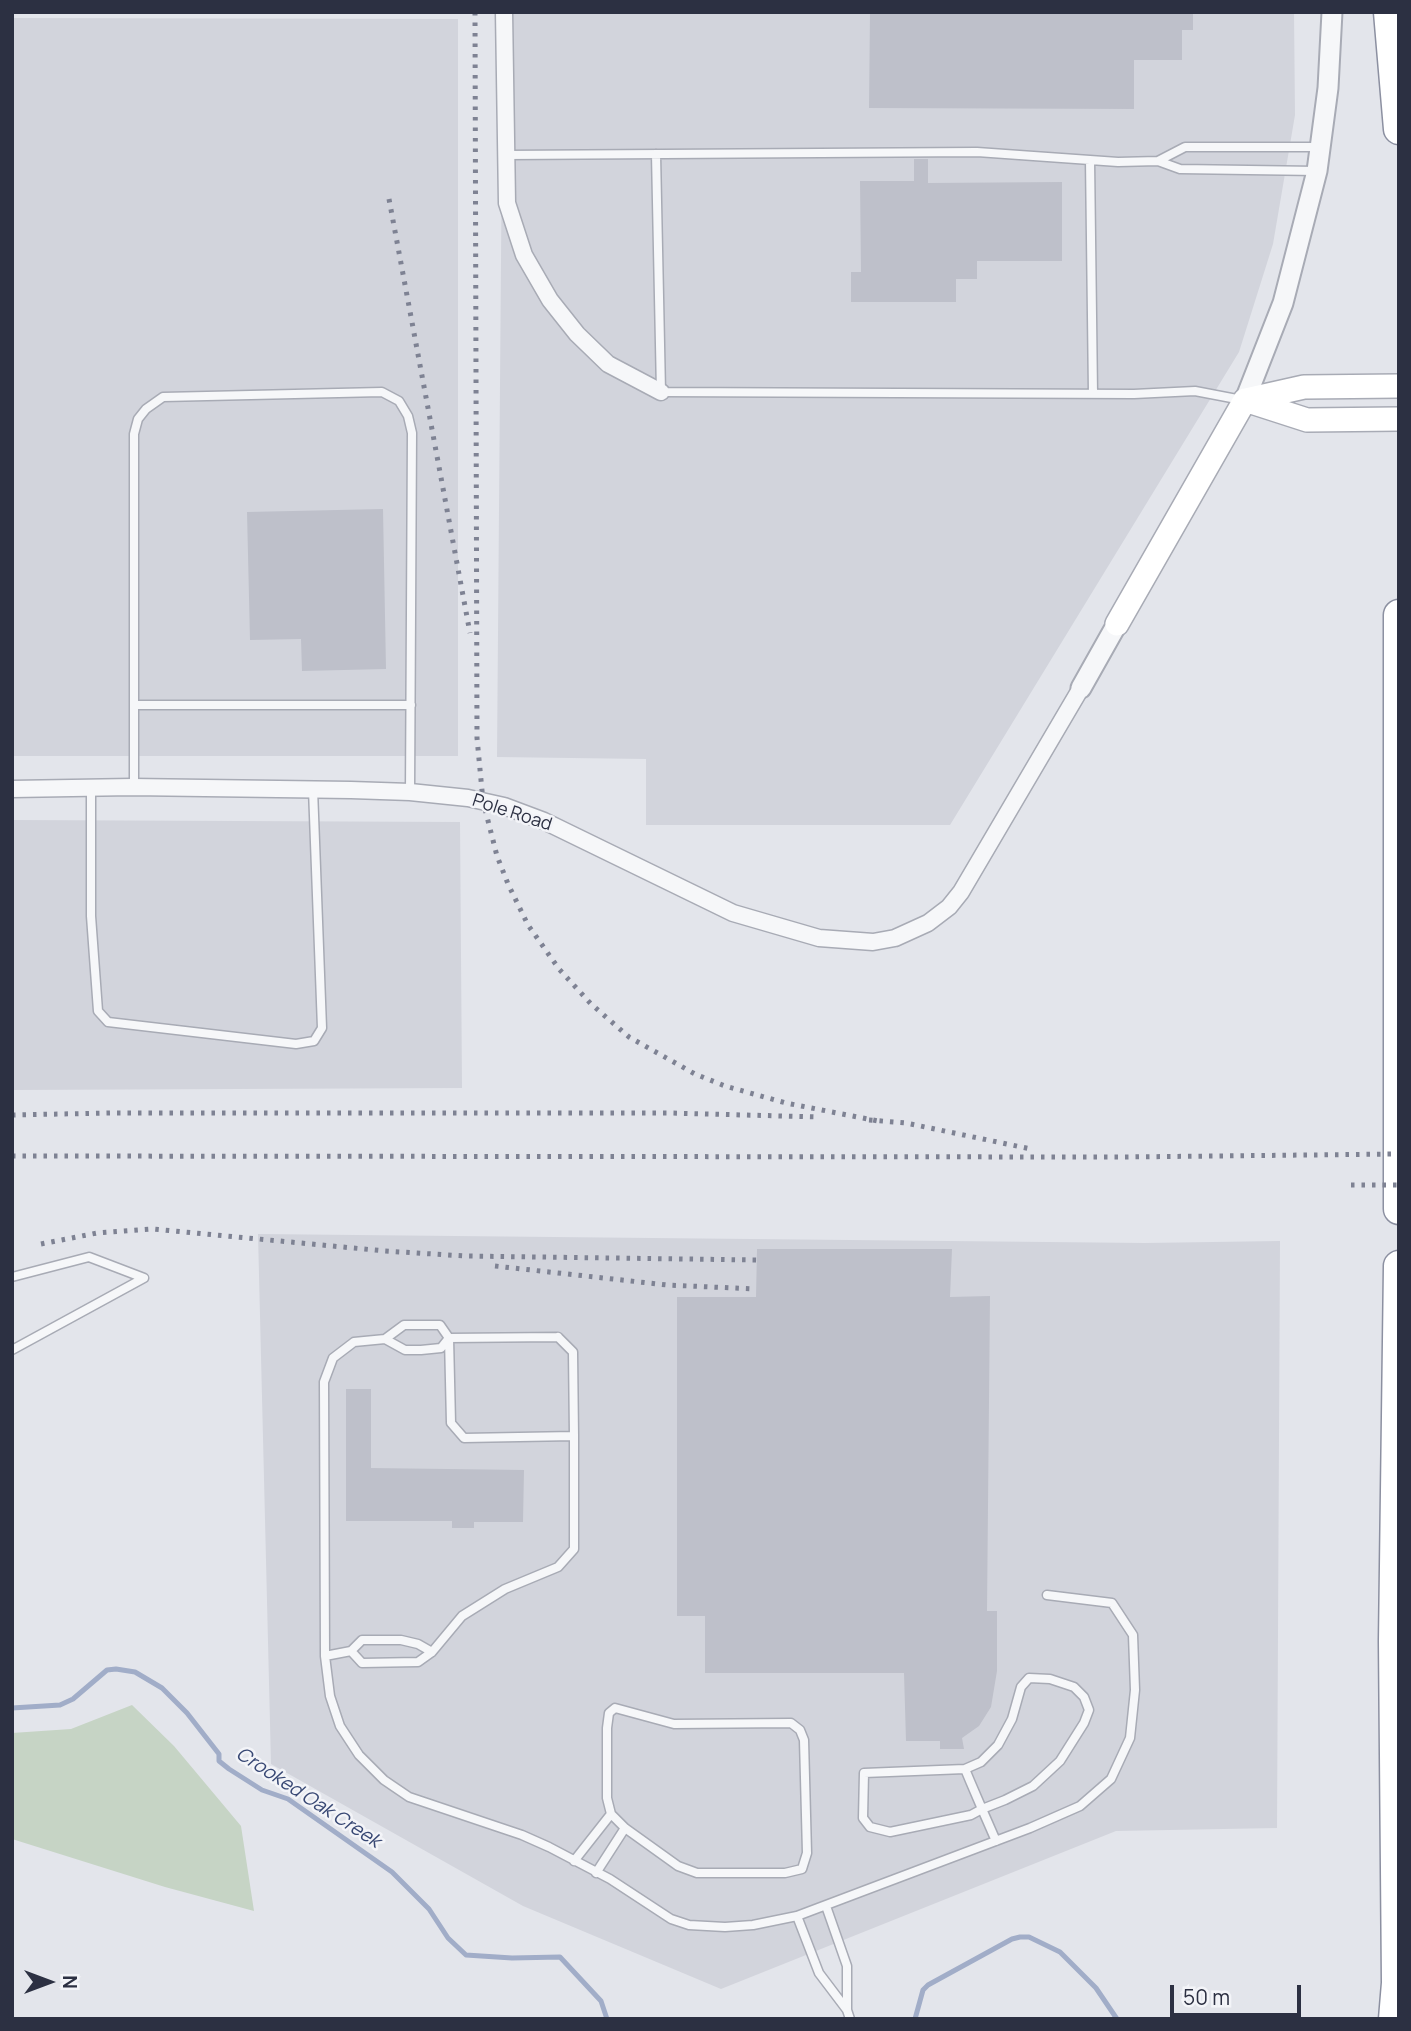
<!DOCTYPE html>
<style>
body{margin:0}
#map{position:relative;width:1411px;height:2031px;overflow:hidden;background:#e3e5eb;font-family:Manrope,sans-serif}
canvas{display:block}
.frame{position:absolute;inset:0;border:14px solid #2c3042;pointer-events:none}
.north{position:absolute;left:14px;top:1947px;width:70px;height:70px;-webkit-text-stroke:5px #f3f4f8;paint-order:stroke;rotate:90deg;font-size:19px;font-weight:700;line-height:28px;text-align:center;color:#2c3042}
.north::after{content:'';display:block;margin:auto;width:24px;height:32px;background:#2c3042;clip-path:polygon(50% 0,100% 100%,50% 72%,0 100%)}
.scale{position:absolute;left:1170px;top:1985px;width:131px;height:32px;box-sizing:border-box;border:4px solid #2c3042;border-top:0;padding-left:9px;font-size:21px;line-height:24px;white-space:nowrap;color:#2c3042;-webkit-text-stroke:5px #f3f4f8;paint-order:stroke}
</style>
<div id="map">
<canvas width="1411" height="2031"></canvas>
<div class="frame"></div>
<div class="north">N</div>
<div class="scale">50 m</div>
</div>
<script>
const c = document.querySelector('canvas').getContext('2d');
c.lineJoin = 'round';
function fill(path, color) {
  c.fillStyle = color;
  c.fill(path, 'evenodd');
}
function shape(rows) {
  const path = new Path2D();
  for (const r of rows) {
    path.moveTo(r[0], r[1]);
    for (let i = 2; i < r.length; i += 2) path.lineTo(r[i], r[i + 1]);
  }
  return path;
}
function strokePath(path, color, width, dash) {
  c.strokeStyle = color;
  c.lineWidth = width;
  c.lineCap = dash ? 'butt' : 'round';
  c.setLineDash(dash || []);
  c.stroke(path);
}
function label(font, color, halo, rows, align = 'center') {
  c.font = font + ' Manrope,sans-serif';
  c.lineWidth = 5;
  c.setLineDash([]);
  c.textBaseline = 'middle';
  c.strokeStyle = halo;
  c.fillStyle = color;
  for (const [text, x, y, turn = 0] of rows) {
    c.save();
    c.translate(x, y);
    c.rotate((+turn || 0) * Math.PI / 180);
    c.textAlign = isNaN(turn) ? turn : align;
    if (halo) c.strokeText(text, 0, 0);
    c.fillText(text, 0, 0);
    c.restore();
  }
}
const built = shape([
 [503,12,1294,12,1295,115,1273,244,1239,352,950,825,646,825,646,759,497,757],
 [12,18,458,19,458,756,12,756],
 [12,820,460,822,462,1088,12,1090],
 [258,1234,1145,1243,1280,1241,1277,1828,1116,1831,721,1989,523,1906,271,1764]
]);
const green = shape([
 [132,1705,174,1746,241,1826,254,1911,165,1887,12,1839,12,1733,71,1729]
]);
const stream = shape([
 [12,1708,60,1705,73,1699,107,1670,116,1669,135,1672,162,1688,187,1713,219,1754,219,1761,229,1769,262,1790,288,1799,392,1872,429,1909,448,1938,466,1955,512,1958,560,1957,601,2001,607,2019],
 [915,2019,923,1990,928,1985,1012,1939,1020,1937,1029,1937,1060,1952,1096,1988,1117,2019]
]);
const building = shape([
 [870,12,1193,12,1193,30,1182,30,1182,60,1134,60,1134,109,869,108],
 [914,159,928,159,928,183,1062,182,1062,261,977,261,977,279,956,279,956,302,851,302,851,272,861,272,860,181,914,181],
 [383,509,386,669,302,671,301,639,250,640,247,512],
 [757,1249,952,1249,950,1297,990,1296,987,1611,997,1611,997,1671,991,1707,979,1726,962,1738,964,1749,940,1749,940,1741,906,1741,904,1673,705,1673,705,1616,677,1616,677,1297,756,1297],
 [346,1389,371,1389,371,1468,524,1470,523,1522,474,1522,474,1528,452,1528,452,1521,346,1521]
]);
const service = shape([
 [656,154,661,392,1134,394,1195,391,1242,400],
 [506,155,977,152,1118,162,1158,161],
 [1090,160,1093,394],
 [1317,171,1180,169,1158,161,1185,147,1320,147],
 [134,705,411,705],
 [91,788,91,916,98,1011,108,1022,296,1044,314,1041,322,1028,313,789],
 [134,788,134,434,138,419,146,409,163,397,382,392,399,401,408,416,412,433,410,792],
 [12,1277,89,1257,144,1278,12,1350],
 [558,1337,573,1352,574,1436,464,1438,451,1423,449,1338,558,1337],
 [385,1339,405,1350,421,1350,441,1348,449,1338,440,1325,404,1325,385,1339,354,1342,333,1358,324,1382,325,1656,330,1696,340,1726,359,1755,384,1780,409,1797,522,1835,549,1847,610,1879,671,1919,689,1925,725,1927,753,1925,797,1916,1030,1828,1080,1806,1111,1779,1130,1738,1135,1690,1133,1635,1112,1603,1047,1595],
 [351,1651,362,1663,418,1662,432,1652,462,1616,505,1589,558,1567,574,1549,574,1436],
 [325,1656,351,1651,362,1640,401,1640,418,1644,432,1652],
 [965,1769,981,1762,998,1745,1012,1719,1021,1687,1029,1678,1050,1679,1074,1687,1084,1697,1089,1710,1084,1723,1060,1761,1033,1786,1005,1800,982,1809,971,1815,890,1832,870,1827,863,1818,864,1773,965,1769,970,1781,982,1809,996,1841],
 [574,1861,611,1814],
 [596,1873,625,1828,678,1866,697,1873,785,1873,802,1869,807,1853,804,1740,800,1730,791,1723,674,1724,615,1708,609,1713,607,1728,607,1798,611,1814,625,1828],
 [826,1906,847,1966,847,2010],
 [797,1916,819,1973,847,2010,850,2019]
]);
const minor = shape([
 [504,12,507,203,524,255,550,300,577,334,608,364,661,392],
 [12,789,132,787,351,790,410,792,468,798,504,806,544,821,733,913,819,938,873,942,895,938,928,923,949,907,961,892,1081,688]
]);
const tertiary = shape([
 [1245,400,1283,303,1317,171,1328,88,1332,12],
 [1081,688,1117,624]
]);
const secondary = shape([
 [1245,400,1307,420,1399,419],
 [1246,400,1304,387,1399,386],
 [1117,624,1245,400]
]);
const motorway = shape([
 [1389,12,1399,129],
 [1399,615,1399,1209],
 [1394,2019,1397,1983,1394,1641,1399,1266]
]);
const rail = shape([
 [475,12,477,738,483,801,497,856,508,884,528,925,559,969,591,1004,629,1037,695,1074,725,1086,786,1103,878,1121],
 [389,199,470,633],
 [12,1115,111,1113,669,1113,820,1117],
 [869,1120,906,1123,1031,1149],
 [12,1156,1122,1157,1399,1154],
 [1351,1185,1399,1185],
 [41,1244,97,1233,153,1229,385,1251,465,1256,757,1260],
 [495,1266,667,1285,756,1289]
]);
const streetNames = [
 ["Pole Road",512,813,18]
];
const waterNames = [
 ["Crooked Oak Creek",308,1798,33]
];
fill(built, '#d2d4dc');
fill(green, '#c6d4c5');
strokePath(stream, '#a1adc8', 5);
fill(building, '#bec0ca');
strokePath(service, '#a8abb5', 11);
strokePath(minor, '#a8abb5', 19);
strokePath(tertiary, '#a8abb5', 23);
strokePath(secondary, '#a8abb5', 26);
strokePath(motorway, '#8c90a1', 33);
strokePath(service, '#f6f7f9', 8);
strokePath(minor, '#f6f7f9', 16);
strokePath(tertiary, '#f6f7f9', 19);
strokePath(secondary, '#fff', 23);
strokePath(motorway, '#fff', 30);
strokePath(rail, '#7e8293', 5, [3.5, 7]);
label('18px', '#2c3042', '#f3f4f8', streetNames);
label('italic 19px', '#384874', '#f3f4f8', waterNames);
</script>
